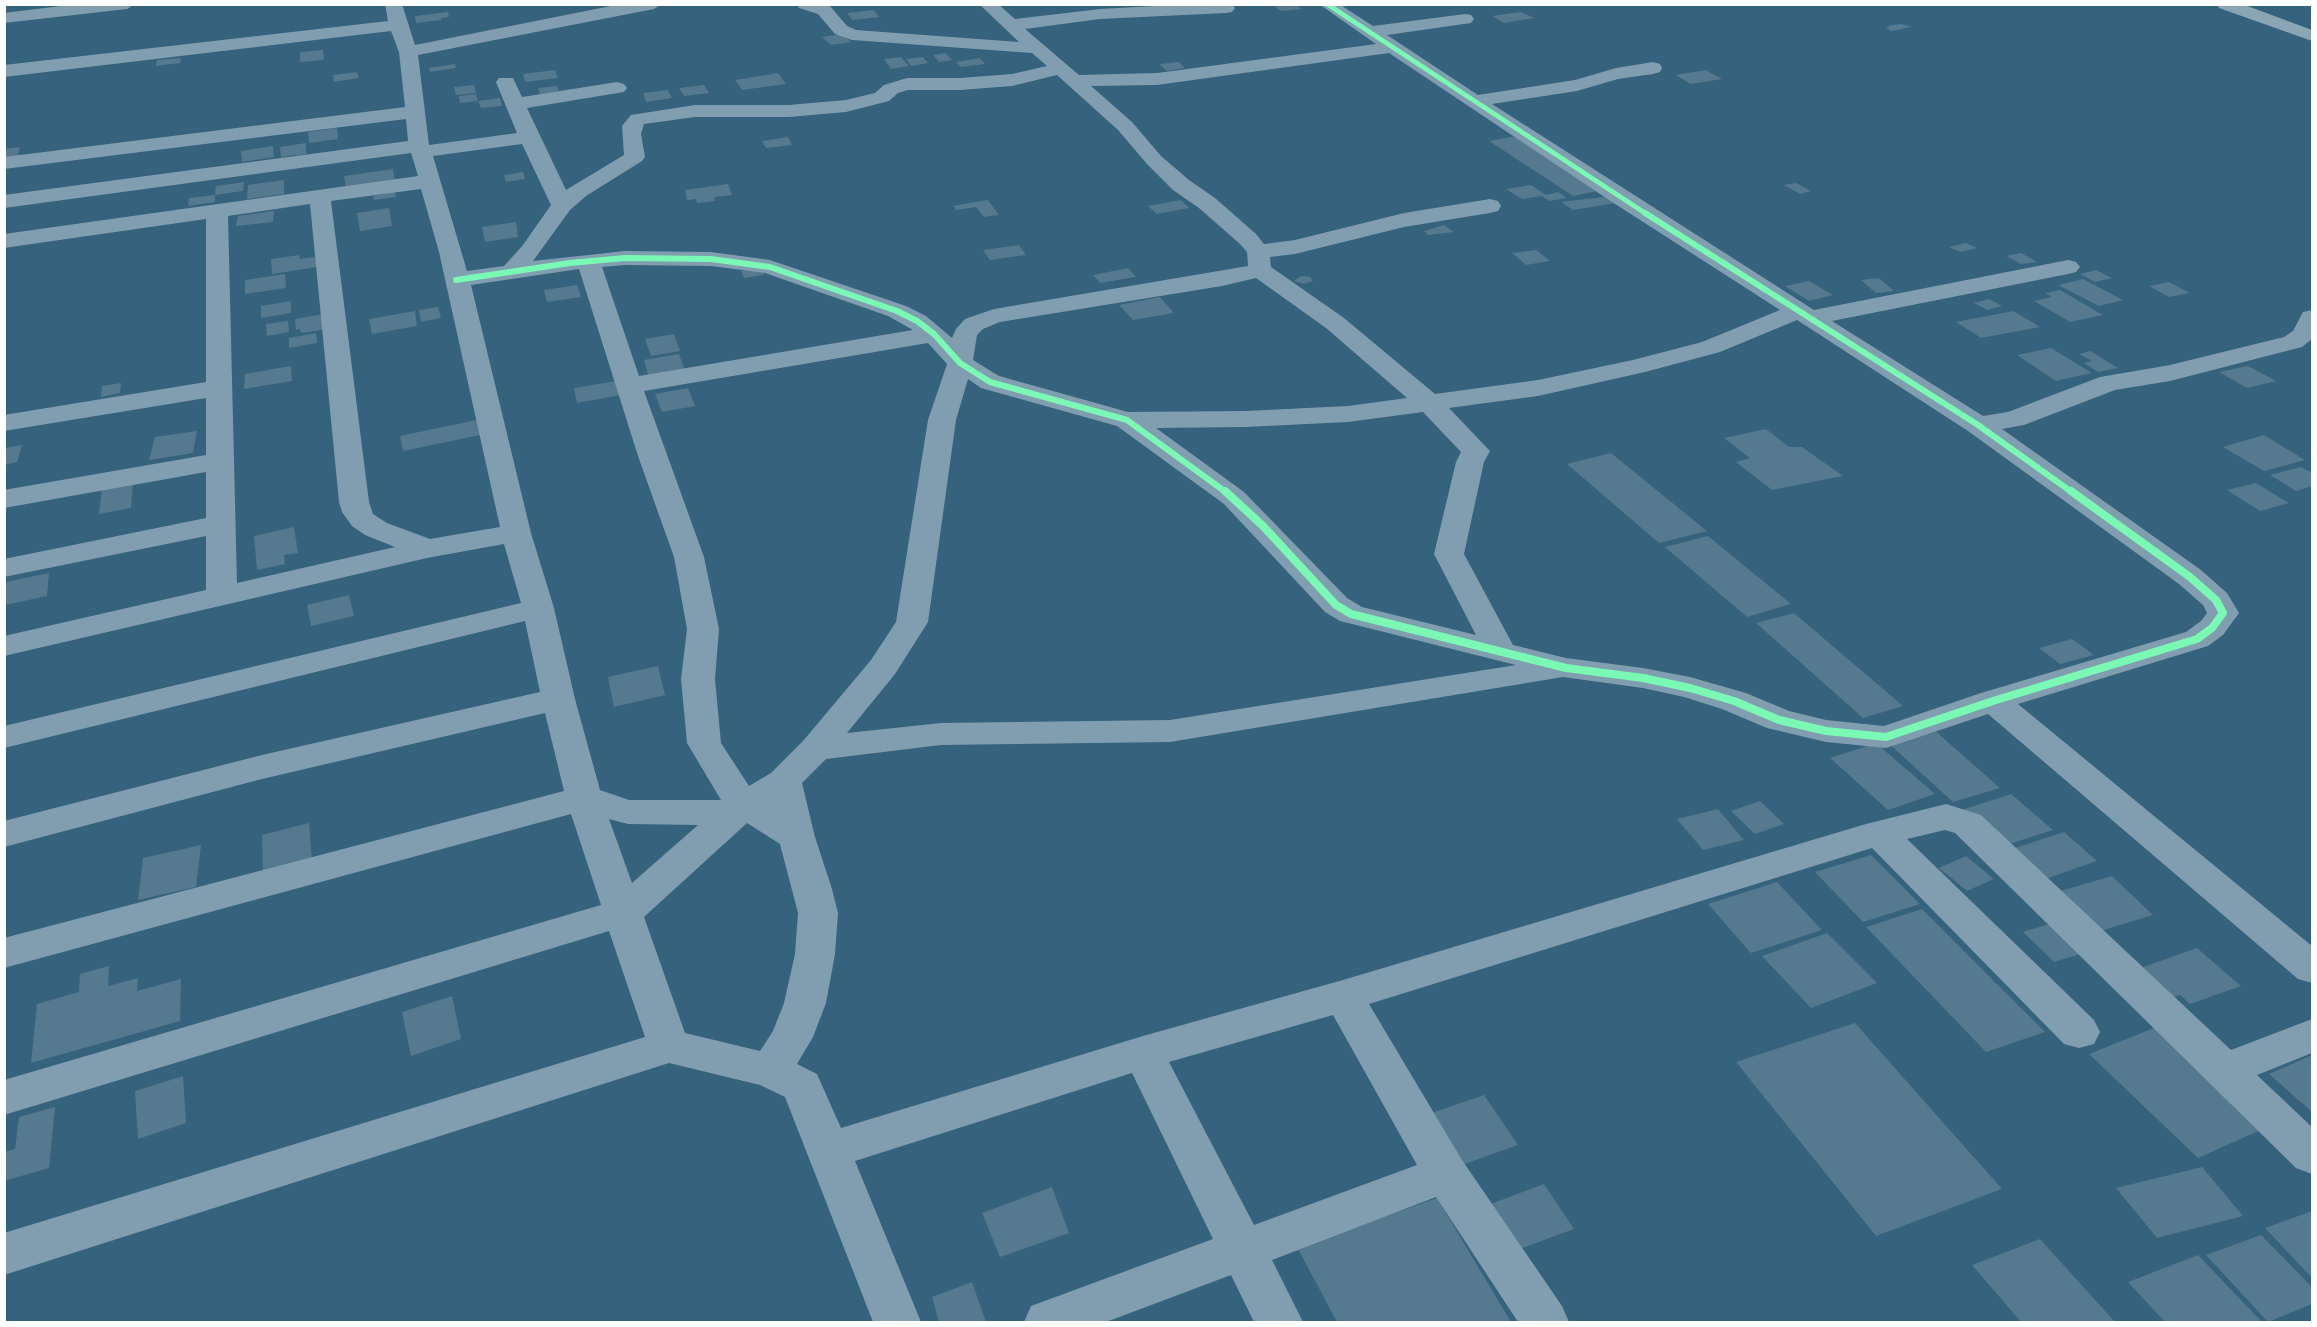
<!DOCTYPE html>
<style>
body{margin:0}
#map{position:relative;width:2317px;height:1327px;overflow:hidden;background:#35627d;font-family:Figtree,sans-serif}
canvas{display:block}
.frame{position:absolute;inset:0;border:6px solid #fff;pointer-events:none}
</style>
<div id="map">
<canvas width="2317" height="1327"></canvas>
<div class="frame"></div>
</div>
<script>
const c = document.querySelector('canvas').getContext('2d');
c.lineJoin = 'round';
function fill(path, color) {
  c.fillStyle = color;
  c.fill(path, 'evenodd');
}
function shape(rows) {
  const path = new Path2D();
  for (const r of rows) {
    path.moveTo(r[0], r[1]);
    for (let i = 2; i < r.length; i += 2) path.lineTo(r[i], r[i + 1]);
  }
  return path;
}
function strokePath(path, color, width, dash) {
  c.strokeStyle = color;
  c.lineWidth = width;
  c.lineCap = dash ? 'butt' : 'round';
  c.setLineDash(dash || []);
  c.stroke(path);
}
const building = shape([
 [1294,4,1302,9,1281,11,1275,7],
 [874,10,879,17,852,20,847,13],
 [448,12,449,17,441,18,441,20,416,23,415,16],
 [1521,12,1534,18,1504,23,1492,16],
 [1901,24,1912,27,1891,31,1885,28,1890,27,1887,26],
 [842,34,851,42,831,45,822,37],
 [323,50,324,60,300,62,300,52],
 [946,53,952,60,939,62,933,55],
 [901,57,909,66,891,69,884,59],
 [923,57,928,63,911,66,906,59],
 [181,58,180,63,156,66,157,60],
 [980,58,985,64,961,67,956,62],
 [1179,62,1185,68,1167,71,1159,64],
 [455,64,456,68,430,72,429,68],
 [555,70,558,78,525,82,523,74],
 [1706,70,1722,79,1691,84,1675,75],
 [357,72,359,78,334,82,333,75],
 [778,73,786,84,742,90,735,80],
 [474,85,476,93,456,95,454,87],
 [704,85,709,93,684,96,679,88],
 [557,86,559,92,540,94,538,88],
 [668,90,672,98,646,102,643,93],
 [476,94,478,101,460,103,459,96],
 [500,98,502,106,481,108,478,101],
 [337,128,338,139,309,143,308,132],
 [1522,135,1608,189,1573,196,1489,141],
 [788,137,792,145,766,148,762,141],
 [306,143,306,154,281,157,280,147],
 [273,146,274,157,242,162,241,151],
 [20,147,17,158,4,160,4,149],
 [393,169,395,182,346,189,344,176],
 [523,172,525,179,506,182,504,175],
 [284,180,284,194,247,199,248,185],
 [244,182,243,191,215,195,215,202,188,206,189,198,215,195,216,186],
 [1796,183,1811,191,1800,194,1784,185],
 [728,184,732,195,714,197,715,201,697,203,696,199,687,200,685,190],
 [1531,185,1546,195,1558,192,1567,198,1549,201,1542,196,1522,199,1506,189],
 [395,192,396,197,374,200,373,196],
 [1612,196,1621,202,1573,210,1561,202],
 [988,200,999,215,984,217,976,207,956,210,953,206],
 [1181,200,1189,208,1157,214,1148,206],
 [389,208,392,226,360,231,357,213],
 [274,211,273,222,236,226,238,216],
 [516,222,518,237,485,242,482,227],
 [1444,225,1454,232,1428,235,1424,231],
 [1966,243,1977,248,1960,252,1949,247],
 [1019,245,1026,255,990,260,983,250],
 [1536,250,1550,261,1526,265,1512,253],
 [2021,253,2037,262,2021,264,2006,256],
 [299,255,300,259,315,257,317,267,272,274,271,259],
 [760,268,764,275,744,278,741,271],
 [1128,268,1136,277,1100,283,1093,275],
 [2096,270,2112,278,2095,282,2080,274],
 [285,274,286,288,245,294,245,280],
 [1301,276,1310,277,1313,281,1304,284,1294,281],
 [1879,278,1894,291,1876,293,1861,280],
 [2083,279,2123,300,2099,306,2058,285],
 [1809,281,1833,295,1809,301,1785,286],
 [2169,282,2190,293,2169,297,2149,286],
 [577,285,581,297,547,302,544,290],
 [2060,290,2103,315,2070,322,2034,301,2052,297,2045,293],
 [1160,297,1174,313,1133,320,1119,305],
 [1989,299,2002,306,1987,310,1974,303],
 [291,301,291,313,261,318,261,306],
 [438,307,441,318,421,322,419,310],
 [415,311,417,326,372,334,369,319],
 [2013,311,2040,327,1981,338,1956,322],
 [324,314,322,330,301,333,300,329,296,330,295,319],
 [288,321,289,332,267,336,266,324],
 [316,333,317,343,289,348,289,338],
 [674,334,680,351,651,356,645,339],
 [2051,348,2092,373,2056,381,2017,355],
 [2091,351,2103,359,2118,368,2098,372,2084,363,2092,361,2079,354],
 [679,354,685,371,649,378,644,360],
 [291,366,292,381,244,389,245,374],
 [2248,366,2276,381,2247,388,2219,372],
 [616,381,621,395,577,403,574,388],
 [121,383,120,393,101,397,102,386],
 [688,388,695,406,662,412,655,394],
 [481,419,485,434,403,451,400,436],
 [1766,429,1789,447,1802,447,1843,476,1772,490,1736,462,1750,458,1724,438],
 [197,431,193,453,149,460,155,437],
 [2264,435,2305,460,2264,471,2223,447],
 [22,445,17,462,4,465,4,448],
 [1611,453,1707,531,1659,543,1567,464],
 [2301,467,2312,473,2312,486,2296,491,2270,475],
 [133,482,131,508,99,514,102,488],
 [2256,483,2289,503,2260,511,2227,490],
 [294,527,298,553,284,555,285,564,257,570,254,536],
 [1708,536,1791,604,1747,617,1665,547],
 [49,573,47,596,5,605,6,582],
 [349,595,354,616,311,626,307,605],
 [1794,613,1903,706,1863,718,1756,623],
 [2072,639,2094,655,2060,664,2039,648],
 [658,666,665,695,614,707,608,677],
 [1932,728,2000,788,1953,802,1887,742],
 [1876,743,1935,794,1888,810,1830,758],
 [2011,794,2053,830,2003,846,1962,810],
 [1760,801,1784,824,1755,834,1731,811],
 [1718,809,1744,840,1703,850,1677,819],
 [309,823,312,860,263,872,262,835],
 [2064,832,2097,861,2042,880,2009,850],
 [201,845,196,887,138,900,143,858],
 [1871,855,1920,904,1863,922,1815,872],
 [1966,856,1994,879,1967,891,1939,868],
 [2112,876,2153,915,2097,932,2057,892],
 [1777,882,1822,930,1751,953,1708,904],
 [1922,909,2045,1032,1986,1052,1866,927],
 [2059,921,2090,951,2054,962,2023,932],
 [1827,933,1877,983,1811,1008,1762,956],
 [2197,948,2241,986,2190,1004,2180,995,2165,1001,2132,971],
 [109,966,108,986,138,978,137,991,181,979,180,1021,31,1063,37,1004,79,992,80,974],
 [452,996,461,1039,411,1056,402,1012],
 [1855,1023,2002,1189,1876,1236,1736,1062],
 [2154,1028,2265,1128,2198,1158,2089,1054],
 [2312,1055,2312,1112,2269,1074],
 [183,1076,186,1123,138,1139,135,1091],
 [1484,1095,1518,1145,1459,1166,1426,1115],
 [55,1107,49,1168,4,1181,4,1152,15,1149,19,1117],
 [2202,1167,2243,1216,2157,1238,2116,1188],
 [1544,1184,1574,1229,1506,1254,1477,1209],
 [1052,1187,1069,1233,1000,1257,982,1213],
 [1437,1198,1511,1322,1337,1322,1297,1247],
 [2312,1211,2312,1278,2265,1228],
 [2261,1235,2312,1287,2312,1304,2268,1322,2206,1255],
 [2040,1239,2115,1322,2021,1322,1972,1265],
 [2198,1255,2262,1322,2165,1322,2128,1282],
 [972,1282,986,1322,939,1322,932,1297]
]);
const minor = shape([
 [77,4,135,4,127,9,4,23,4,13,77,4],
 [385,4,402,4,415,45,621,4,662,4,654,9,418,55,429,145,517,133,496,82,499,78,513,78,522,97,617,82,624,84,627,88,624,92,527,108,566,190,624,155,622,126,631,115,695,105,789,105,846,100,875,93,884,85,907,78,960,78,1012,74,1047,66,1032,53,852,40,835,34,818,14,799,8,797,4,830,6,847,26,856,30,1019,42,979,4,998,4,1015,19,1100,9,1191,4,1232,4,1235,8,1232,12,1226,13,1100,19,1025,29,1079,75,1157,73,1376,44,1319,4,1339,4,1373,26,1465,14,1471,15,1474,19,1471,23,1387,35,1478,95,1575,80,1616,68,1653,62,1660,64,1662,68,1660,72,1653,74,1618,79,1577,91,1492,104,1814,310,2068,260,2076,262,2080,267,2076,272,2068,274,1832,321,1983,416,2008,412,2100,377,2170,365,2284,337,2293,331,2303,312,2312,310,2312,339,2302,347,2170,381,2115,390,2024,425,2002,429,2201,570,2227,593,2239,613,2223,635,2208,646,2018,704,2312,946,2312,983,2298,979,1988,714,1886,748,1826,742,1767,728,1722,709,1684,697,1643,688,1563,677,1170,742,941,745,826,759,802,783,815,837,832,889,838,913,835,954,826,1003,813,1037,797,1064,817,1074,841,1128,1143,1036,1343,980,1866,824,1946,804,1981,815,2231,1050,2312,1019,2312,1053,2257,1075,2312,1127,2312,1174,2296,1168,1955,833,1945,830,1907,839,2094,1020,2100,1032,2094,1044,2079,1048,2064,1044,1872,848,1369,1004,1462,1160,1562,1306,1569,1322,1518,1322,1436,1197,1272,1260,1303,1322,1254,1322,1231,1275,1106,1322,1024,1322,1031,1306,1213,1239,1132,1073,855,1161,921,1322,873,1322,785,1097,760,1085,669,1063,4,1275,4,1233,645,1037,609,931,4,1115,4,1080,601,905,571,814,4,968,4,938,564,791,545,713,262,779,4,847,4,821,262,755,540,692,525,621,4,748,4,726,521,603,504,544,427,558,4,656,4,636,206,590,206,536,4,577,4,559,206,518,206,472,4,508,4,490,206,455,206,398,4,431,4,415,206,382,206,219,4,248,4,234,418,176,411,153,4,208,4,195,408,141,406,119,4,169,4,157,405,107,399,52,391,31,4,77,4,65,388,21,385,4],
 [1389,53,1609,200,1780,310,1702,342,1633,360,1538,380,1435,394,1344,318,1271,267,1270,257,1295,254,1404,227,1490,213,1498,211,1501,206,1498,201,1490,199,1404,213,1295,240,1264,244,1256,234,1215,198,1189,180,1161,156,1132,122,1091,86,1157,85,1389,53],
 [1057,75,1118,130,1147,164,1173,190,1199,208,1240,244,1247,252,1248,266,994,309,965,319,956,329,952,338,926,316,906,306,770,260,711,252,625,251,533,261,570,210,586,196,642,161,645,157,641,134,644,124,695,117,789,117,846,112,889,101,898,93,908,90,960,90,1012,86,1057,75],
 [522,144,551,205,523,245,504,266,467,271,433,156,522,144],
 [421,189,439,252,500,527,430,539,387,523,373,514,369,502,331,201,421,189],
 [310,204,339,502,342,512,352,526,365,535,395,547,237,583,228,216,310,204],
 [625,265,711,266,765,273,888,316,913,330,639,376,602,267,625,265],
 [579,269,638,456,674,557,687,629,681,679,687,743,721,800,629,800,600,790,575,699,554,608,531,533,471,285,579,269],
 [1256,278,1326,328,1407,398,1348,406,1246,411,1128,412,999,376,973,360,977,335,983,329,1000,322,1222,286,1256,278],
 [1797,320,1968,431,2179,584,2203,605,2207,613,2201,621,2186,632,1981,693,1884,726,1826,720,1789,711,1746,693,1690,677,1643,668,1566,658,1513,645,1464,554,1484,462,1490,451,1449,408,1538,396,1645,372,1720,352,1797,320],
 [928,343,947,364,928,420,896,622,871,660,803,741,771,773,749,786,721,743,715,679,719,629,704,557,644,391,928,343],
 [968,379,981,388,1117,426,1224,504,1325,612,1340,621,1516,665,1170,720,941,723,847,733,895,674,928,622,956,420,968,379],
 [1423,412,1461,452,1456,462,1434,554,1476,635,1362,607,1347,598,1244,492,1156,428,1246,427,1348,422,1423,412],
 [609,819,628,824,698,825,632,883,609,819],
 [747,823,780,844,798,913,795,954,784,1003,773,1031,760,1051,685,1033,644,917,747,823],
 [1333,1015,1417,1165,1254,1225,1169,1062,1333,1015]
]);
const major = shape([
 [2217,4,2242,4,2312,30,2312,41,2219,8,2217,4]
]);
const cyclewayFar2 = shape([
 [1327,4,1648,215]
]);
const cyclewayFar1 = shape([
 [1645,213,1978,425,2073,493],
 [456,280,570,263,625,258,711,259,770,267,897,311,917,321,934,334,960,363,990,382,1127,420,1227,493]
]);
const cycleway = shape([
 [1225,491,1263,526,1336,605,1351,614,1566,668,1643,678,1690,688,1734,701,1779,720,1826,731,1886,737,1993,701,2197,639,2212,628,2223,613,2216,600,2190,577,2071,491]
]);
fill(building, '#55798e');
fill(minor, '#809eaf');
fill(major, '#8aa6b5');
strokePath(cyclewayFar2, '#7af9b4', 4.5);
strokePath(cyclewayFar1, '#7af9b4', 6);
strokePath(cycleway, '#7af9b4', 8);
</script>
